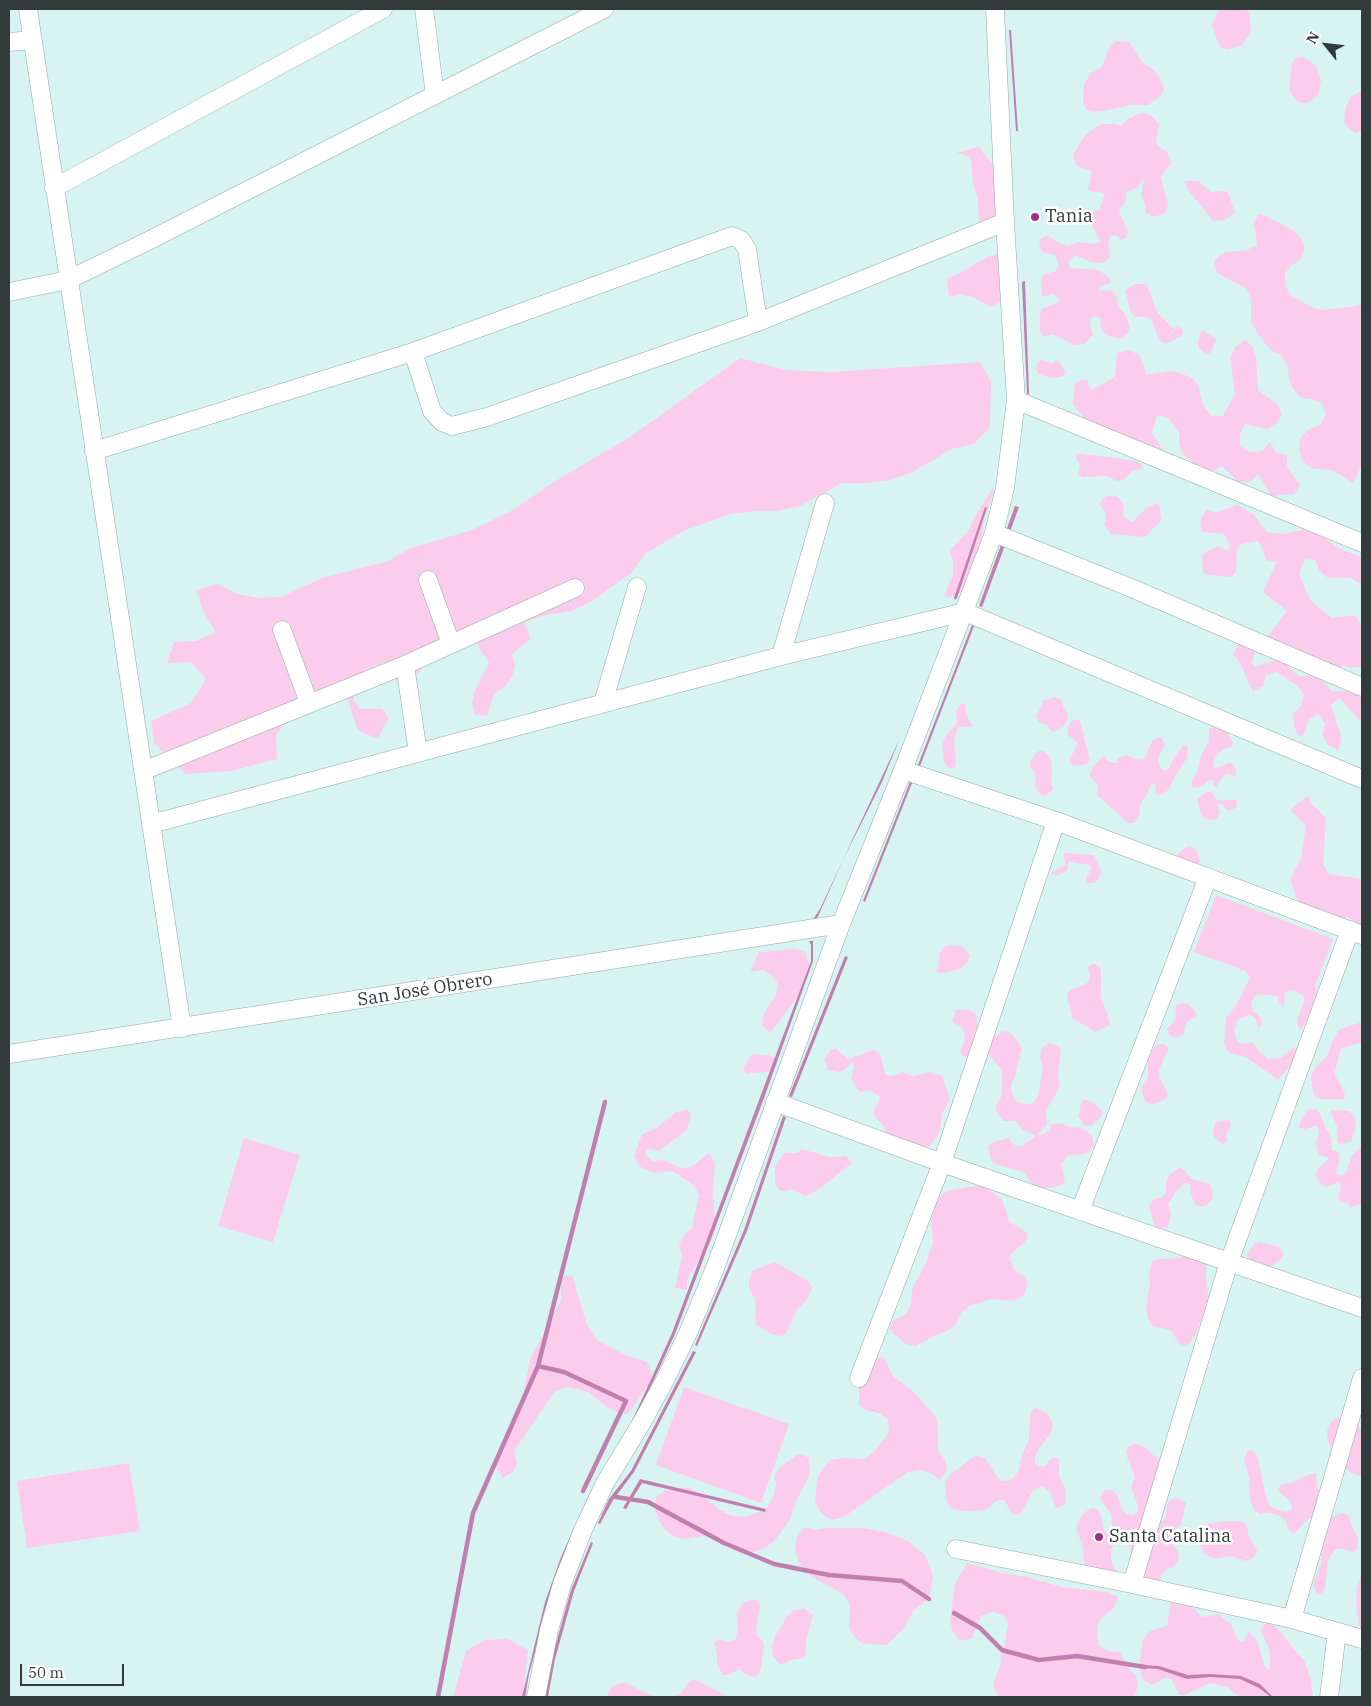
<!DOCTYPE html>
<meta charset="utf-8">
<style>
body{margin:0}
#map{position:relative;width:1371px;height:1706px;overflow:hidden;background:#d8f4f2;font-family:"IBM Plex Serif",serif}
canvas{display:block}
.frame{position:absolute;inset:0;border:10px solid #303b3a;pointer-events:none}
.north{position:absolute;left:1301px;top:20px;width:50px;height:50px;-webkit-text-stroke:4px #fff;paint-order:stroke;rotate:299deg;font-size:14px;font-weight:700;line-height:20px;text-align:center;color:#303b3a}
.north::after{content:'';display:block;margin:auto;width:18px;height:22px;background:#303b3a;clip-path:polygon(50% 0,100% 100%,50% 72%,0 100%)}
.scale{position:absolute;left:20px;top:1664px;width:104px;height:22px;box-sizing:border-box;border:2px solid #303b3a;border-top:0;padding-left:6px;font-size:15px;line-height:18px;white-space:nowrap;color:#303b3a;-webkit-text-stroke:4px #fff;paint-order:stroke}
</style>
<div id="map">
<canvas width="1371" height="1706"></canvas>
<div class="frame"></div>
<div class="north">N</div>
<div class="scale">50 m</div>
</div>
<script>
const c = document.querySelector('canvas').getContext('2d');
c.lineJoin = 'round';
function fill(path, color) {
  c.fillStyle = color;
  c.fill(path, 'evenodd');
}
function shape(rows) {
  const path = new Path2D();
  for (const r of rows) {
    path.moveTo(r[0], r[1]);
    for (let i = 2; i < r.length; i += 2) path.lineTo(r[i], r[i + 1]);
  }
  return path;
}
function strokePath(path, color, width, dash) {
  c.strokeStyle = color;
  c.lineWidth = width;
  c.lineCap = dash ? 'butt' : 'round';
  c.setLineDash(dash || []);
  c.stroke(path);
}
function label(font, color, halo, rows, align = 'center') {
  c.font = font + ' "IBM Plex Serif",serif';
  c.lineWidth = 5;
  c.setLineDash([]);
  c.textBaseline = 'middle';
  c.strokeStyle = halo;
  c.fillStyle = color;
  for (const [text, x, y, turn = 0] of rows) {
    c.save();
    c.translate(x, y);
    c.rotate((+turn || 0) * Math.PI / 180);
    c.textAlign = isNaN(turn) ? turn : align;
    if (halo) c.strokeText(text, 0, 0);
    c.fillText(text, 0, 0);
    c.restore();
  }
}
const green = shape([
 [1218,9,1247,9,1250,18,1251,29,1249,35,1242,45,1227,50,1222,48,1218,43,1212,26],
 [1116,41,1129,42,1142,62,1156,72,1162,83,1164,89,1162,94,1158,98,1148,105,1130,105,1103,111,1091,112,1086,109,1083,103,1084,84,1091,73,1102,67,1108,50,1111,45],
 [1302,56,1316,66,1321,80,1319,92,1316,97,1312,101,1306,103,1301,103,1296,100,1289,91,1292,62,1296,58],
 [1362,90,1362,131,1355,133,1346,126,1344,120,1346,107,1351,97],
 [1141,113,1147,114,1152,116,1159,124,1156,141,1157,146,1167,152,1170,157,1171,163,1161,177,1168,205,1166,211,1162,215,1156,216,1151,216,1146,213,1144,201,1141,196,1144,179,1137,188,1126,192,1125,203,1121,207,1119,212,1128,232,1126,237,1121,240,1117,236,1111,235,1108,245,1110,256,1107,260,1102,263,1091,262,1075,255,1068,263,1071,268,1099,270,1108,277,1111,282,1106,285,1100,286,1099,291,1111,290,1115,294,1118,299,1117,305,1125,314,1129,324,1129,331,1122,339,1111,337,1102,331,1100,325,1101,319,1096,316,1091,318,1090,324,1093,335,1085,344,1074,345,1053,334,1043,337,1040,332,1040,314,1042,309,1059,302,1058,297,1053,294,1047,296,1042,296,1041,278,1045,274,1056,271,1059,265,1055,255,1044,253,1040,248,1039,243,1042,238,1047,235,1059,243,1067,246,1078,242,1095,244,1100,241,1090,221,1090,215,1094,211,1100,209,1105,193,1094,192,1088,190,1092,171,1077,166,1073,155,1086,134,1101,124,1115,124,1121,126,1129,118],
 [979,147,997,170,998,204,995,215,985,230,966,233,979,222,978,200,973,183,971,161,968,156,956,153],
 [1184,181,1198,181,1211,192,1222,191,1228,192,1235,213,1225,220,1213,221,1188,190],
 [1259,213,1291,229,1300,237,1305,248,1301,259,1292,265,1285,273,1285,285,1291,295,1311,307,1322,310,1358,306,1362,303,1362,465,1353,483,1334,471,1311,468,1303,462,1299,450,1300,438,1309,429,1320,425,1326,414,1322,403,1312,399,1301,398,1293,389,1289,379,1288,367,1282,356,1272,351,1264,342,1251,323,1251,300,1247,289,1217,273,1214,261,1222,253,1247,250,1257,245,1256,234,1253,223],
 [1000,254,1010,296,991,307,972,297,960,294,949,297,947,278,958,274,989,256],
 [1135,284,1147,284,1157,312,1172,327,1177,330,1177,325,1183,330,1182,336,1167,343,1161,342,1158,337,1152,320,1147,317,1135,317,1131,313,1125,290],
 [1202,330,1216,339,1212,351,1207,355,1198,348,1198,341],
 [1245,340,1253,347,1256,357,1258,390,1277,404,1282,414,1277,423,1267,429,1245,424,1240,435,1240,446,1250,452,1262,451,1270,442,1276,452,1287,455,1287,467,1300,485,1294,494,1271,496,1258,474,1250,482,1238,482,1222,466,1213,471,1201,470,1184,455,1179,445,1179,433,1168,418,1157,415,1152,433,1164,452,1087,422,1073,404,1075,382,1087,379,1091,390,1105,383,1115,376,1117,353,1129,350,1139,355,1147,375,1172,371,1191,377,1198,385,1204,407,1212,416,1223,416,1235,394,1230,359,1235,347],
 [740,358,786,370,831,372,980,362,991,381,990,427,974,444,952,449,911,473,889,480,866,483,842,483,800,506,777,511,754,511,731,514,685,530,645,554,631,573,592,601,572,611,547,615,524,622,531,639,512,654,515,665,512,677,505,686,494,694,487,716,475,715,472,703,474,692,489,662,482,653,477,643,465,639,435,657,409,681,397,682,389,661,367,669,360,678,353,700,360,709,382,709,389,718,378,738,367,735,357,729,347,697,302,703,276,735,277,759,232,771,185,774,154,743,151,721,191,703,206,679,191,662,167,663,174,642,196,641,216,632,204,613,196,590,217,584,237,594,259,598,281,597,322,578,389,561,408,549,472,530,515,509,552,483,630,437],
 [1041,360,1052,363,1057,360,1061,364,1066,374,1061,377,1050,378,1039,374,1036,370,1037,364],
 [1077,450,1077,453,1136,461,1141,464,1143,469,1131,472,1123,480,1117,481,1107,476,1083,477,1078,475,1080,463,1076,459],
 [993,487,994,492,984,519,980,555,965,590,949,598,944,596,953,574,953,563,949,551,969,530,973,520],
 [1106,496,1117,496,1124,504,1123,516,1132,522,1147,507,1159,503,1162,520,1145,537,1111,534,1104,525,1106,513,1099,504],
 [1237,505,1253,514,1267,532,1285,534,1310,528,1340,549,1362,557,1362,585,1351,578,1328,578,1319,571,1315,560,1305,558,1299,573,1310,600,1332,618,1355,615,1362,626,1362,668,1341,666,1331,671,1265,640,1287,611,1263,592,1277,562,1266,560,1261,545,1257,541,1241,544,1237,549,1236,572,1231,577,1208,575,1203,572,1202,554,1218,546,1228,551,1230,545,1224,534,1202,532,1200,521,1206,509,1216,513],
 [1242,642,1252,646,1255,652,1252,663,1256,667,1278,659,1288,666,1296,674,1301,676,1308,675,1321,679,1333,692,1351,690,1357,692,1362,697,1362,723,1339,698,1331,705,1342,739,1338,750,1328,745,1322,735,1325,724,1319,714,1309,719,1306,725,1307,728,1300,738,1294,727,1293,714,1301,706,1304,694,1296,685,1277,672,1266,675,1263,686,1253,692,1240,663,1233,654,1238,644],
 [1054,697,1062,700,1064,709,1068,715,1067,721,1064,726,1055,732,1050,730,1048,725,1039,722,1036,716,1042,705,1043,701],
 [962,703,965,704,966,715,973,725,970,727,959,727,957,729,954,741,956,764,955,767,950,769,947,767,944,762,942,746,945,737,957,723,956,710],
 [1074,720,1080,720,1090,759,1087,764,1075,766,1070,764,1070,758,1076,748,1077,742,1068,735,1068,729,1069,724],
 [1216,727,1225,728,1233,743,1232,746,1222,750,1216,757,1213,762,1214,768,1216,768,1231,762,1236,769,1236,775,1234,776,1229,773,1224,775,1216,787,1214,786,1212,780,1209,780,1202,786,1194,788,1192,787,1192,781,1197,773,1201,755,1209,741,1209,728],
 [1159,737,1162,738,1165,746,1159,755,1158,763,1161,769,1164,771,1169,769,1174,757,1184,745,1187,746,1188,749,1187,758,1176,775,1169,789,1165,793,1158,796,1155,791,1156,785,1151,783,1148,793,1140,804,1139,815,1134,823,1128,823,1097,795,1098,785,1090,776,1090,773,1093,766,1103,756,1106,757,1108,762,1114,763,1117,763,1118,760,1115,762,1118,758,1126,755,1137,760,1144,759,1146,757,1150,745,1153,740],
 [1038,751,1043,751,1047,754,1051,761,1052,770,1051,782,1053,789,1047,795,1043,796,1038,792,1035,787,1036,773,1031,769,1030,766,1031,760],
 [1207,792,1212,792,1216,800,1235,800,1237,802,1236,808,1227,811,1222,804,1217,803,1220,812,1217,818,1212,820,1205,819,1201,814,1197,799,1199,797],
 [1309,795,1311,803,1326,818,1323,864,1329,874,1362,879,1362,925,1347,917,1315,928,1305,923,1290,879,1301,858,1306,825,1290,810],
 [1189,846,1195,848,1200,859,1199,864,1195,868,1176,856,1184,848],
 [1063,853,1094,855,1101,871,1100,876,1097,881,1092,883,1086,883,1086,877,1090,872,1091,866,1086,864,1075,863,1069,861,1067,871,1056,876,1051,873,1066,864],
 [1216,895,1333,939,1315,986,1319,996,1319,1008,1307,1020,1301,1030,1298,1026,1297,1020,1305,998,1296,991,1291,990,1285,992,1284,1008,1278,1000,1278,996,1262,994,1256,995,1253,999,1251,1005,1253,1011,1261,1018,1262,1024,1259,1029,1255,1018,1250,1015,1239,1019,1236,1024,1234,1030,1237,1041,1242,1044,1253,1042,1259,1052,1268,1059,1280,1058,1294,1047,1297,1052,1293,1063,1278,1080,1246,1057,1230,1053,1226,1049,1224,1043,1226,1018,1237,1004,1250,977,1244,970,1240,970,1240,969,1194,952],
 [950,945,962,946,970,955,969,960,961,969,943,973,937,972,934,967,938,970,940,952,944,947],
 [795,949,805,952,809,964,808,975,798,996,770,1033,762,1025,764,1014,776,995,778,984,771,975,762,970,750,972,759,952],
 [1091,964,1096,964,1101,968,1101,997,1109,1019,1110,1025,1095,1032,1072,1018,1067,995,1070,990,1087,983,1090,979,1090,973,1087,968],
 [1187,1003,1195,1011,1197,1016,1187,1022,1184,1033,1179,1037,1174,1038,1169,1034,1167,1029,1175,1020,1176,1005],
 [956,1010,969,1010,974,1013,977,1018,977,1029,975,1035,977,1047,968,1057,963,1056,960,1051,963,1045,965,1033,962,1028,952,1022],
 [1362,1022,1362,1044,1357,1043,1341,1049,1335,1071,1336,1077,1345,1093,1344,1099,1320,1099,1315,1096,1313,1090,1311,1078,1312,1073,1315,1068,1328,1055,1333,1039,1340,1029],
 [1007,1031,1012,1034,1022,1048,1016,1073,1011,1085,1011,1090,1015,1101,1029,1105,1034,1102,1038,1096,1043,1067,1040,1058,1042,1048,1047,1044,1053,1044,1061,1049,1058,1071,1059,1089,1046,1110,1047,1125,1037,1135,1045,1134,1052,1126,1048,1127,1053,1124,1060,1123,1070,1127,1082,1128,1092,1135,1094,1146,1086,1154,1069,1155,1065,1159,1061,1164,1065,1181,1062,1185,1051,1188,1039,1188,1034,1185,1023,1172,995,1164,991,1160,988,1148,991,1143,1008,1138,1016,1146,1022,1146,1036,1136,1023,1130,1015,1121,1003,1121,996,1111,996,1105,1002,1094,1002,1070,988,1054,989,1045,993,1038,1001,1032],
 [1158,1044,1164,1044,1169,1047,1159,1070,1159,1077,1167,1092,1167,1098,1152,1105,1145,1101,1141,1088,1148,1077,1148,1059,1154,1048],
 [836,1049,849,1059,872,1050,878,1052,881,1056,885,1074,891,1076,902,1072,913,1076,931,1072,942,1076,950,1099,942,1114,940,1131,930,1146,919,1149,889,1138,884,1127,873,1114,880,1097,871,1090,860,1092,856,1088,851,1078,854,1067,852,1062,844,1070,839,1072,828,1070,824,1059,831,1050],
 [752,1054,772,1056,776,1060,773,1071,746,1074,743,1069],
 [1084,1099,1094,1103,1103,1112,1101,1117,1091,1126,1085,1126,1078,1116,1081,1104],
 [687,1109,691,1114,687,1130,659,1151,648,1149,644,1154,653,1161,664,1160,680,1168,691,1167,709,1153,715,1163,713,1193,716,1228,712,1239,687,1279,687,1290,675,1288,682,1257,679,1245,684,1235,692,1228,699,1195,693,1185,673,1171,655,1173,640,1167,634,1156,642,1134,658,1127,676,1112],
 [1310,1109,1316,1109,1320,1113,1326,1129,1330,1133,1332,1150,1338,1152,1340,1157,1336,1173,1341,1176,1346,1173,1352,1155,1362,1145,1362,1204,1350,1207,1347,1202,1342,1203,1338,1199,1341,1187,1338,1182,1328,1187,1322,1186,1316,1176,1317,1170,1329,1158,1319,1155,1316,1143,1319,1132,1317,1126,1305,1129,1299,1128,1300,1122,1307,1110],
 [1330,1110,1349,1111,1354,1115,1356,1126,1351,1142,1338,1144,1337,1126],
 [1216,1120,1217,1122,1229,1120,1231,1125,1226,1135,1227,1141,1223,1145,1214,1137,1213,1131],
 [244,1138,300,1155,273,1242,218,1226],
 [802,1149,829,1157,846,1156,852,1163,823,1186,811,1194,805,1196,792,1189,786,1191,780,1191,775,1184,775,1169,777,1163,784,1153,796,1153],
 [1180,1167,1184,1170,1191,1179,1210,1184,1213,1196,1211,1201,1207,1205,1201,1207,1195,1204,1190,1192,1191,1186,1186,1182,1177,1190,1168,1204,1171,1215,1168,1227,1156,1229,1149,1207,1152,1201,1156,1198,1162,1197,1166,1192,1166,1181,1169,1175],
 [977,1186,983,1186,988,1189,1002,1199,1009,1221,1027,1233,1027,1238,1024,1243,1011,1254,1010,1259,1014,1270,1024,1276,1027,1281,1026,1292,1023,1296,1013,1301,991,1299,969,1306,961,1313,956,1324,947,1331,936,1335,916,1346,906,1344,893,1333,890,1328,892,1322,907,1313,910,1308,913,1286,925,1265,933,1243,931,1220,938,1198,947,1191],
 [1259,1242,1280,1247,1283,1253,1282,1258,1272,1266,1260,1267,1254,1265,1247,1255,1255,1243],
 [1192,1255,1202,1260,1206,1264,1206,1281,1209,1299,1195,1336,1188,1344,1183,1346,1178,1342,1172,1332,1167,1329,1156,1327,1151,1324,1148,1319,1146,1307,1150,1284,1149,1273,1152,1262,1157,1259,1180,1258],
 [774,1262,805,1279,809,1282,812,1288,807,1299,796,1311,787,1332,782,1336,771,1334,756,1324,755,1299,749,1288,749,1282,752,1271],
 [572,1275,587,1325,597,1340,626,1355,647,1362,652,1373,649,1384,628,1414,617,1412,607,1407,588,1392,577,1389,566,1387,555,1391,514,1451,517,1463,512,1473,502,1478,496,1467,521,1406,530,1360,561,1300,561,1277],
 [883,1356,893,1376,913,1391,936,1417,938,1428,938,1451,945,1460,947,1471,939,1480,931,1473,919,1470,908,1472,842,1518,831,1520,821,1513,815,1502,817,1479,822,1469,830,1460,841,1458,864,1459,875,1451,889,1432,888,1420,879,1413,868,1411,859,1405,859,1378,871,1361],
 [684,1387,789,1424,761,1503,656,1465],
 [1037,1408,1047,1414,1053,1423,1051,1434,1040,1447,1035,1457,1035,1463,1039,1466,1046,1466,1049,1461,1054,1457,1059,1459,1059,1476,1066,1491,1066,1502,1062,1506,1057,1508,1054,1504,1051,1493,1042,1486,1033,1491,1023,1510,1019,1515,1013,1515,1004,1500,998,1500,985,1510,963,1511,952,1509,948,1505,946,1499,945,1482,952,1473,976,1455,986,1459,998,1478,1003,1481,1009,1481,1014,1477,1018,1472,1022,1455,1029,1439,1030,1416,1032,1410],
 [1345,1414,1355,1418,1362,1432,1362,1476,1352,1473,1343,1467,1328,1442,1327,1431,1329,1425,1332,1421],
 [1134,1444,1145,1447,1153,1455,1174,1466,1173,1483,1171,1488,1166,1491,1158,1517,1162,1521,1166,1517,1167,1505,1170,1500,1176,1498,1186,1503,1181,1525,1173,1531,1170,1536,1173,1547,1178,1550,1179,1556,1178,1561,1174,1566,1165,1571,1161,1575,1160,1586,1154,1595,1149,1597,1143,1597,1133,1592,1124,1577,1131,1555,1131,1549,1128,1544,1123,1540,1118,1540,1111,1549,1111,1560,1119,1576,1088,1570,1084,1565,1083,1548,1077,1531,1077,1525,1083,1514,1088,1510,1093,1508,1098,1510,1101,1515,1104,1531,1109,1535,1113,1531,1111,1514,1101,1500,1101,1494,1105,1490,1111,1490,1116,1493,1122,1510,1127,1514,1133,1515,1138,1512,1138,1506,1132,1490,1132,1484,1135,1479,1134,1474,1127,1457,1126,1451,1129,1446],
 [1247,1450,1253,1451,1257,1455,1267,1500,1269,1505,1274,1508,1285,1512,1291,1510,1292,1504,1289,1500,1280,1493,1278,1488,1283,1484,1294,1482,1304,1476,1316,1473,1317,1486,1322,1496,1315,1518,1309,1518,1294,1534,1289,1531,1285,1520,1281,1516,1270,1513,1259,1514,1255,1511,1250,1500,1249,1477,1244,1461],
 [798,1454,809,1457,810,1468,808,1479,797,1499,789,1521,775,1540,766,1547,755,1552,744,1552,719,1538,708,1535,686,1539,675,1537,666,1531,659,1521,655,1509,656,1497,666,1490,678,1488,690,1488,700,1494,719,1509,730,1515,744,1517,755,1514,766,1509,774,1495,776,1483,774,1478,779,1468],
 [129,1463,140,1531,27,1548,17,1481],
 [1344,1513,1349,1516,1352,1527,1358,1537,1358,1549,1354,1552,1338,1548,1334,1551,1328,1560,1325,1588,1322,1593,1317,1595,1313,1584,1322,1562,1319,1545,1331,1518,1338,1514],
 [1225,1521,1237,1521,1243,1522,1247,1526,1249,1537,1257,1549,1256,1555,1252,1559,1246,1561,1230,1556,1214,1559,1204,1554,1198,1537,1198,1532,1202,1527,1208,1524],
 [805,1527,815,1530,827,1528,862,1528,886,1532,908,1541,925,1555,930,1566,933,1577,929,1599,914,1610,903,1629,887,1645,863,1644,855,1638,849,1628,850,1604,843,1594,812,1577,804,1570,798,1560,795,1549,797,1537],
 [967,1563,1003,1573,1028,1577,1062,1587,1108,1592,1118,1597,1114,1608,1105,1615,1098,1623,1097,1634,1099,1646,1109,1651,1120,1652,1128,1667,1136,1676,1138,1686,1134,1697,998,1697,993,1685,1001,1662,1002,1650,1004,1647,1008,1625,1004,1615,992,1612,981,1616,972,1638,960,1641,953,1632,950,1621,955,1584],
 [1362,1571,1362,1629,1359,1626,1356,1602,1357,1589],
 [752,1599,758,1601,760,1606,756,1630,757,1636,762,1640,764,1645,761,1669,759,1674,755,1677,749,1676,739,1669,729,1675,723,1675,717,1665,717,1653,714,1642,719,1639,730,1642,735,1640,738,1630,737,1613,742,1604],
 [1173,1599,1189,1602,1200,1615,1205,1617,1218,1614,1231,1624,1238,1640,1243,1642,1249,1632,1257,1640,1265,1667,1270,1670,1270,1652,1261,1631,1263,1625,1269,1623,1274,1626,1283,1634,1293,1648,1304,1660,1310,1677,1313,1697,1239,1697,1227,1687,1210,1683,1185,1695,1179,1695,1172,1680,1167,1677,1152,1685,1147,1682,1143,1679,1139,1668,1143,1639,1150,1631,1167,1626,1170,1604],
 [804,1608,813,1615,806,1641,806,1653,803,1658,791,1660,781,1665,773,1657,772,1646,776,1634,789,1614,794,1610],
 [508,1639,528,1650,524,1685,528,1697,453,1697,466,1651,485,1640],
 [694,1679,729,1697,606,1697,612,1686,625,1682,647,1694,658,1697,671,1697,682,1692,689,1682]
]);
const water = shape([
 [1009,30,1011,30,1018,131,1016,131],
 [1025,281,1029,394,1027,394,1022,282],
 [1015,506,1019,507,1007,540,982,607,979,606],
 [985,507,987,508,957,598,955,600,954,598],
 [972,625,974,626,920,766,918,765],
 [901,736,881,784,843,860,815,923,812,921,820,909],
 [910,782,912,783,865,902,863,901],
 [809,941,813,941,813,961,764,1098,675,1334,634,1423,553,1586,529,1674,525,1697,522,1697,545,1602,561,1557,587,1499,632,1421,672,1333,811,961,811,945],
 [845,956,848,957,792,1097,789,1096],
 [783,1116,786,1117,747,1231,697,1346,695,1345,744,1230],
 [693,1351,696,1352,634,1472,613,1500,600,1524,598,1523,609,1499,631,1471],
 [640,1479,766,1509,765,1512,642,1483,626,1509,623,1508],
 [591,1542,593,1543,574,1591,555,1659,548,1697,545,1697,552,1658,571,1590],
 [1141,1665,1159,1666,1188,1675,1210,1674,1241,1676,1260,1684,1273,1697,1271,1697,1259,1688,1240,1679,1210,1677,1187,1679,1158,1669,1141,1668]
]);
const stream = shape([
 [538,1366,564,1372,626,1401,583,1491],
 [616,1497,648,1502,724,1543,774,1564,829,1575,902,1581,929,1599],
 [954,1613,980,1628,1002,1650,1039,1660,1077,1656,1145,1667],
 [438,1697,473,1513,538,1366,605,1102]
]);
const minor = shape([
 [28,9,182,1028],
 [424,9,435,95],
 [9,42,32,40],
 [54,188,383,9],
 [9,292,68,280,148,241,604,9],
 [413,352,432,411,442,422,452,426,487,417,758,322,1005,222],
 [1016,400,1362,543],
 [94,451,413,352,732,236,741,240,747,249,758,322],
 [994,533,1129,587,1362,687],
 [428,580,451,644],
 [282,630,309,703],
 [781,656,825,503],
 [405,665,418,753],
 [603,703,637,587],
 [903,770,1056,821,1362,935],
 [143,771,405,665,575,588],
 [151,824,781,656,965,612,1362,779],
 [9,1054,841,924],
 [775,1102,942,1163,1362,1308],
 [1080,1211,1208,877],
 [859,1378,942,1163,1056,821],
 [956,1549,1132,1584,1292,1619,1362,1639],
 [1132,1584,1229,1262,1350,930],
 [1292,1619,1362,1378],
 [536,1697,549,1630,562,1584,583,1530,605,1483,641,1424,665,1380,688,1333,715,1268,841,924,903,770,994,533,1005,488,1016,400,1005,222,995,9],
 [1329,1697,1337,1632]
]);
const markers = [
 [1035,217,5,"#a12e88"],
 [1099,1537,5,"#a12e88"]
];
const poiNames = [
 ["Tania",1045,217],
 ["Santa Catalina",1109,1537]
];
const streetNames = [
 ["San José Obrero",425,990,-9]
];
fill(green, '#fccced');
fill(water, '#c07fad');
strokePath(stream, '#c07fad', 4.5);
strokePath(minor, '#91aba9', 19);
strokePath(minor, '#fff', 18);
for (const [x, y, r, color] of markers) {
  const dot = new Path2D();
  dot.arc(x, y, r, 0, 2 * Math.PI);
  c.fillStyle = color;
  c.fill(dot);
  strokePath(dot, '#fff', 2);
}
label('18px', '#303b3a', '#fff', poiNames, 'left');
label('18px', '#303b3a', '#fff', streetNames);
</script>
